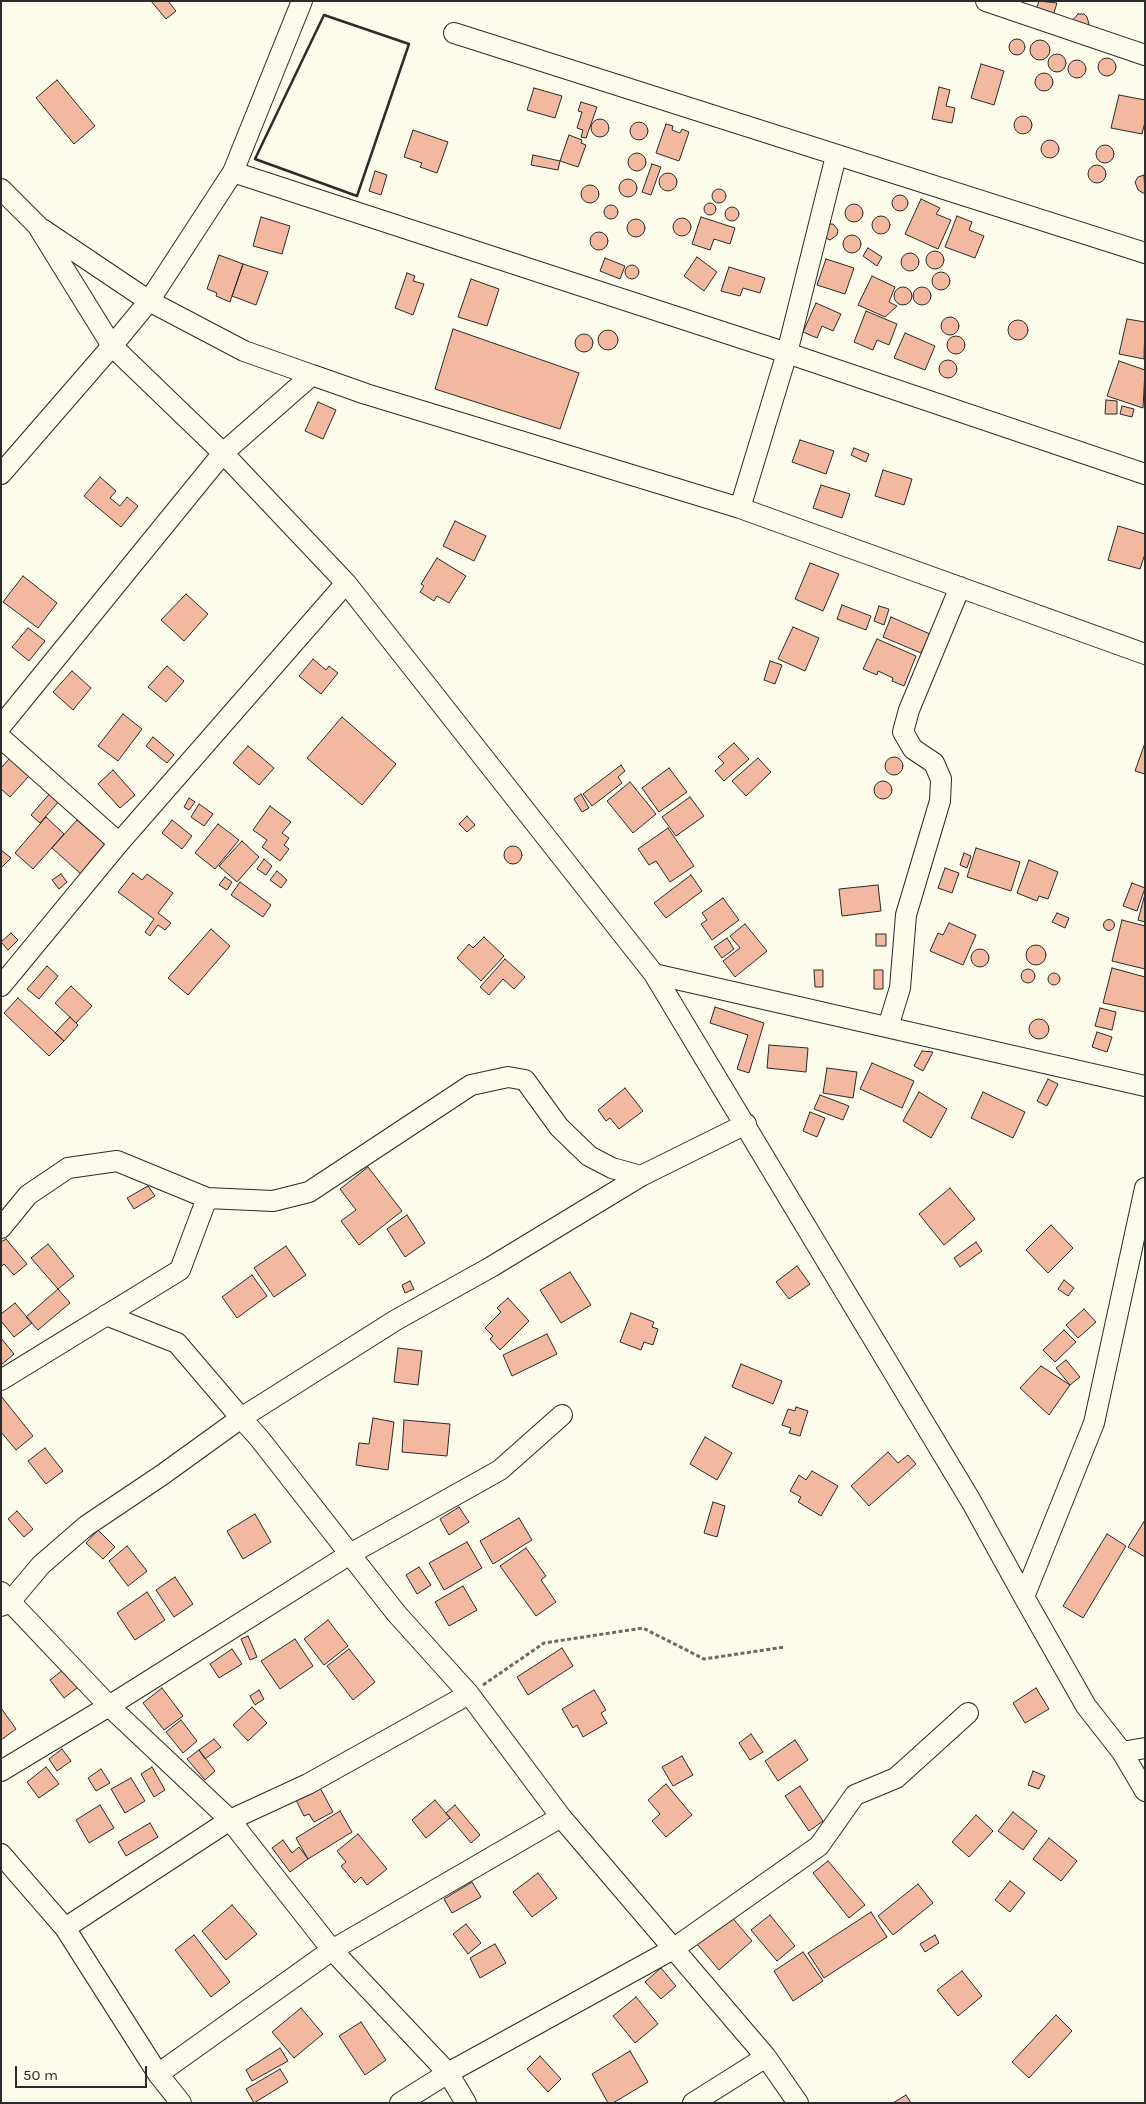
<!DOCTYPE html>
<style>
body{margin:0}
#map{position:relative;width:1146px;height:2104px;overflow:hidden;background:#fdfbea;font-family:Karla,sans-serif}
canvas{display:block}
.frame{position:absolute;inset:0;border:2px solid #2b2b2b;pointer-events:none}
.scale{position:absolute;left:15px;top:2066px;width:132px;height:22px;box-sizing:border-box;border:2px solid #2b2b2b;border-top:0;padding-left:6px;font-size:15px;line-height:18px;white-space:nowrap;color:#2b2b2b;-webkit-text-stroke:4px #fdfbea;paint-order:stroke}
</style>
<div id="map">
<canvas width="1146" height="2104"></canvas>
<div class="frame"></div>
<div class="scale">50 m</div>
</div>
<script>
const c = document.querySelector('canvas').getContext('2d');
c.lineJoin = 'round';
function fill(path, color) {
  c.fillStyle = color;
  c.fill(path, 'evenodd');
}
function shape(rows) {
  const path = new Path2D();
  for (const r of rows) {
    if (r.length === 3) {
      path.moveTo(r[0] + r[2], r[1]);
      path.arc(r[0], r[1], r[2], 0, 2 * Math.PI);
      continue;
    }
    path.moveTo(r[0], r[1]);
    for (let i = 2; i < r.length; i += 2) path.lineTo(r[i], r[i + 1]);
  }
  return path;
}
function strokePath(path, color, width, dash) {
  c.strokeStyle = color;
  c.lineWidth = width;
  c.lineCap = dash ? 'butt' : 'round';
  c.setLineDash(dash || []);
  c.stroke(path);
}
const building = shape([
 [151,1,168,1,176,11,166,19,151,1],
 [1039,1,1057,3,1052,19,1035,13,1039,1],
 [1078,14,1084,14,1087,17,1089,24,1087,28,1072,21,1078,14],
 [1017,47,8],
 [1040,50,10],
 [1057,63,9],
 [1107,67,9],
 [1077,69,9],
 [981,64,1004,71,994,105,971,98,981,64],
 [1044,82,9],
 [57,80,95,126,74,144,36,98,57,80],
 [939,87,950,90,946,106,955,108,952,123,932,119,939,87],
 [534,88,562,96,555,118,527,110,534,88],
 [1119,95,1145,100,1145,122,1142,134,1111,128,1119,95],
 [581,102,597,107,586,138,581,137,583,130,577,128,582,112,578,111,581,102],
 [1023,125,9],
 [600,128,9],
 [639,131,9],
 [666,124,673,126,672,130,680,133,682,129,689,132,679,161,656,153,666,124],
 [413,130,448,142,437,173,420,167,422,163,404,157,413,130],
 [569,135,582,140,581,143,586,145,578,167,560,161,569,135],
 [1050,149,9],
 [1105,154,9],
 [637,162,9],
 [533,155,560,161,558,170,531,165,533,155],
 [652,164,661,167,651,195,642,192,652,164],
 [1097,174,9],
 [375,171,387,175,381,195,369,191,375,171],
 [668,182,9],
 [1144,175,1145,193,1143,193,1138,190,1135,182,1138,177,1144,175],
 [628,188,9],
 [590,194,9],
 [719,196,7],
 [900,203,8],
 [921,199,940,208,936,214,951,220,938,249,905,234,921,199],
 [710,209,6],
 [854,213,9],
 [611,212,7],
 [732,214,7],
 [957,216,972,222,969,230,984,236,975,258,945,247,957,216],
 [881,225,9],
 [261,217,290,226,282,254,253,246,261,217],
 [701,217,735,228,730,244,714,239,710,250,692,244,701,217],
 [682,227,9],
 [636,228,9],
 [828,224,833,224,838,230,837,235,830,240,826,238,828,224],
 [599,241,9],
 [852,244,9],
 [868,248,882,257,877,266,863,256,868,248],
 [935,260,9],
 [910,262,9],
 [219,255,243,264,230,302,216,296,217,293,207,289,219,255],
 [697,257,717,272,704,291,684,276,697,257],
 [605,258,625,266,620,279,600,271,605,258],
 [826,259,854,268,845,294,817,285,826,259],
 [243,264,268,272,256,305,232,296,243,264],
 [632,272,7],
 [729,267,765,278,760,293,743,288,740,296,721,291,729,267],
 [941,281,9],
 [407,273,415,276,413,281,424,284,413,315,395,308,407,273],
 [872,276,895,287,889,302,897,306,885,317,858,305,872,276],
 [471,279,499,289,487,326,458,317,471,279],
 [922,296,9],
 [903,296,9],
 [816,303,841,314,833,331,822,326,817,338,803,332,816,303],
 [866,311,897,324,889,345,877,340,873,350,854,342,866,311],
 [950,326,9],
 [1127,319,1145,322,1144,359,1119,354,1127,319],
 [1018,330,10],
 [453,329,579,373,560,429,435,389,453,329],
 [608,340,10],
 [905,333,935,346,925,370,894,358,905,333],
 [584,343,9],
 [956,345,9],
 [948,369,9],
 [1119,361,1145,370,1143,408,1107,396,1119,361],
 [1106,400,1117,401,1117,414,1105,414,1106,400],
 [318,402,336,410,323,439,305,431,318,402],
 [1122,406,1134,409,1132,417,1120,414,1122,406],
 [800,440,834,451,826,474,792,462,800,440],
 [854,448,869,454,866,462,851,455,854,448],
 [883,470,912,479,904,505,875,496,883,470],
 [100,477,116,491,110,498,120,506,127,497,138,506,121,527,84,496,100,477],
 [821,485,850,494,842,518,813,508,821,485],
 [455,521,486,536,474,561,443,546,455,521],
 [1118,526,1145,534,1145,554,1140,569,1108,560,1118,526],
 [437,558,466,576,449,603,437,596,434,601,420,592,424,586,421,584,437,558],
 [810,563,839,574,823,611,795,599,810,563],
 [23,576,57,603,38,628,3,602,23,576],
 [186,594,208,614,184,641,161,620,186,594],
 [842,605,871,616,866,630,837,619,842,605],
 [879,606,889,609,884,625,874,621,879,606],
 [891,617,930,634,921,653,883,637,891,617],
 [793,627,819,638,805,671,778,659,793,627],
 [28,628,45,641,29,661,12,647,28,628],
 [877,639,916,656,904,686,892,681,893,678,878,671,877,675,863,669,877,639],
 [313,659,326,670,329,666,338,673,321,694,299,676,313,659],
 [770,661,782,665,775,684,764,680,770,661],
 [167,666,184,681,166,702,148,687,167,666],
 [72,671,91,688,73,710,53,692,72,671],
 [123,714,142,729,118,761,98,746,123,714],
 [342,717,396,764,362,805,307,758,342,717],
 [153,737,174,755,167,763,146,746,153,737],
 [734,743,749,759,724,781,715,771,724,763,718,757,734,743],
 [1145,743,1145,774,1135,771,1145,743],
 [248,746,274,768,259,785,233,763,248,746],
 [894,766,9],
 [10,758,29,776,10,797,1,789,1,768,10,758],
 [758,758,771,772,746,796,732,781,758,758],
 [621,765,625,771,618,777,622,783,592,806,583,794,621,765],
 [669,768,687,792,659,812,642,788,669,768],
 [113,770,135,795,120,808,98,784,113,770],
 [883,790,9],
 [630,782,656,814,633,833,607,801,630,782],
 [52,791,61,799,40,823,31,815,52,791],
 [581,794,589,808,582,812,574,799,581,794],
 [690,797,704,816,676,836,662,817,690,797],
 [189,798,195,802,189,810,184,807,189,798],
 [199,804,213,814,204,826,191,817,199,804],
 [270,806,291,822,282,833,289,838,284,845,289,849,280,861,262,847,267,840,253,830,270,806],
 [467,816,475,825,467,832,459,824,467,816],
 [46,817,64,834,33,869,15,853,46,817],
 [77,820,106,845,81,874,52,848,77,820],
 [172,820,192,836,182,849,162,833,172,820],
 [218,824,239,840,215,869,195,853,218,824],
 [668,828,694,866,670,882,656,861,649,865,638,849,668,828],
 [242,841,259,857,237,882,219,866,242,841],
 [513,855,9],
 [976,848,1020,862,1011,891,967,877,976,848],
 [1,850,11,858,1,868,1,850],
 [964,853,971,856,967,868,960,865,964,853],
 [264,859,272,866,266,875,257,869,264,859],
 [1029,860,1058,872,1048,899,1039,896,1037,901,1017,893,1029,860],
 [945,868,959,873,952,893,938,888,945,868],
 [277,871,287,880,281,888,270,880,277,871],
 [133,873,142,880,147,874,173,893,158,913,171,923,165,930,158,925,150,936,145,932,154,919,118,892,133,873],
 [61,874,67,882,59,889,52,880,61,874],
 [691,875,702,891,666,918,654,903,691,875],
 [225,877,232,882,227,890,219,885,225,877],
 [240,882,271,905,263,917,231,895,240,882],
 [1132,883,1145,888,1137,911,1123,906,1132,883],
 [878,885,881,911,842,916,839,889,878,885],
 [1145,894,1145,922,1138,920,1145,894],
 [723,898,739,920,712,940,701,924,707,920,702,913,723,898],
 [1057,913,1069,918,1065,928,1052,922,1057,913],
 [1109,925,5.5],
 [1122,920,1145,926,1145,969,1112,961,1122,920],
 [949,923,976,935,963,965,930,951,938,933,943,935,949,923],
 [745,924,767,951,735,977,723,961,740,948,730,936,745,924],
 [211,929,230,946,188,995,168,978,211,929],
 [11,933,18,940,8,950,1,942,11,933],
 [876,934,886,934,886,946,876,946,876,934],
 [484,937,504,956,481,981,457,958,469,944,473,948,484,937],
 [727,938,734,949,722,958,714,947,727,938],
 [1036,955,10],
 [980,958,9],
 [505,959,525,977,514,989,503,979,489,995,480,987,505,959],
 [47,966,58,976,39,999,27,989,47,966],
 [1112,968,1145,977,1145,1012,1103,1003,1112,968],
 [1028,976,7],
 [814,970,823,970,823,987,815,987,814,970],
 [874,970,883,970,883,989,874,989,874,970],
 [1054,979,6],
 [71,986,92,1006,76,1023,55,1003,71,986],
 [18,998,64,1041,49,1056,4,1013,18,998],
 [715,1007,764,1023,749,1073,737,1069,748,1035,710,1023,715,1007],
 [1100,1008,1116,1012,1112,1030,1095,1026,1100,1008],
 [70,1017,78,1025,64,1041,55,1033,70,1017],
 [1039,1029,10],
 [1097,1032,1112,1037,1107,1052,1092,1047,1097,1032],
 [769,1045,808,1048,806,1072,767,1068,769,1045],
 [922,1051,933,1052,923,1071,914,1066,922,1051],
 [872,1063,914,1081,902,1108,860,1089,872,1063],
 [827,1068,857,1072,853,1098,823,1093,827,1068],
 [1048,1079,1058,1084,1047,1106,1037,1101,1048,1079],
 [625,1088,643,1111,619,1129,610,1118,606,1121,598,1110,625,1088],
 [919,1092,947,1109,931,1138,903,1121,919,1092],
 [983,1092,1025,1112,1013,1138,971,1118,983,1092],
 [820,1095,849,1106,843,1120,814,1109,820,1095],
 [810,1112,825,1118,817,1137,803,1131,810,1112],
 [368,1167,402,1211,359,1245,341,1221,356,1210,340,1189,368,1167],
 [148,1186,155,1196,134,1209,127,1198,148,1186],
 [950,1188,975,1219,944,1245,919,1214,950,1188],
 [407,1215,425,1243,405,1257,387,1229,407,1215],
 [1051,1225,1073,1248,1048,1273,1026,1250,1051,1225],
 [6,1239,27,1264,14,1275,4,1264,1,1267,1,1242,6,1239],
 [976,1242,982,1251,960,1267,954,1258,976,1242],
 [48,1244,74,1276,58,1289,31,1258,48,1244],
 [286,1246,306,1275,274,1297,254,1268,286,1246],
 [797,1266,810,1284,789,1299,776,1282,797,1266],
 [570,1272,591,1305,561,1323,540,1290,570,1272],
 [252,1275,267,1296,237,1318,222,1297,252,1275],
 [1064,1280,1074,1288,1068,1296,1058,1289,1064,1280],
 [410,1281,414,1289,405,1293,402,1285,410,1281],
 [58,1289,70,1303,38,1330,26,1317,58,1289],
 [508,1298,529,1321,500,1350,490,1339,493,1336,485,1328,501,1312,497,1308,508,1298],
 [15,1303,32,1323,14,1337,1,1321,1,1314,15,1303],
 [1084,1309,1096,1322,1078,1338,1066,1325,1084,1309],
 [631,1313,654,1322,652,1327,658,1329,653,1345,644,1342,641,1350,620,1342,631,1313],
 [1064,1330,1076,1342,1055,1362,1043,1350,1064,1330],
 [547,1334,557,1354,512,1376,503,1355,547,1334],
 [1,1338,14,1354,1,1365,1,1338],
 [398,1348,422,1351,418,1385,394,1382,398,1348],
 [1066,1360,1080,1377,1070,1385,1056,1368,1066,1360],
 [741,1364,782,1381,773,1404,732,1387,741,1364],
 [1041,1366,1070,1385,1049,1415,1020,1388,1041,1366],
 [1,1396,33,1436,16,1450,1,1432,1,1396],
 [796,1407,808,1411,800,1436,789,1433,791,1428,782,1425,788,1409,795,1411,796,1407],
 [373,1418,394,1422,388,1470,356,1465,359,1443,369,1444,373,1418],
 [404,1420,450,1424,447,1456,402,1452,404,1420],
 [705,1437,732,1453,717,1480,690,1464,705,1437],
 [45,1448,63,1471,46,1484,28,1461,45,1448],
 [888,1452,898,1463,908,1455,916,1464,869,1506,851,1486,888,1452],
 [812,1471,838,1486,821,1516,798,1502,801,1497,790,1491,799,1475,806,1480,812,1471],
 [713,1502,725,1506,717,1537,704,1533,713,1502],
 [459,1507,469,1522,449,1535,440,1519,459,1507],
 [17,1511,33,1529,24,1537,8,1519,17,1511],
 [255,1514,271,1542,243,1559,227,1531,255,1514],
 [519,1518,532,1540,493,1564,480,1541,519,1518],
 [1145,1520,1145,1557,1128,1547,1145,1520],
 [98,1530,115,1547,103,1559,86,1543,98,1530],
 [1107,1534,1126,1546,1083,1618,1063,1606,1107,1534],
 [467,1542,482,1568,444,1590,429,1563,467,1542],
 [127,1546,147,1571,128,1586,109,1561,127,1546],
 [526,1548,546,1576,541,1580,556,1602,536,1616,500,1566,526,1548],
 [419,1567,431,1585,417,1594,406,1575,419,1567],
 [175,1577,193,1604,174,1617,156,1590,175,1577],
 [463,1586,477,1610,449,1626,435,1602,463,1586],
 [147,1592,165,1620,135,1640,117,1613,147,1592],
 [328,1620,348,1646,324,1665,304,1639,328,1620],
 [248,1636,257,1657,250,1660,241,1639,248,1636],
 [295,1639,313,1666,280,1689,261,1661,295,1639],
 [562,1648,573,1666,528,1695,517,1677,562,1648],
 [232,1649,242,1664,219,1678,210,1664,232,1649],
 [349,1649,375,1682,353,1700,327,1666,349,1649],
 [68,1666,82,1684,64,1698,50,1680,68,1666],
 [162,1688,183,1716,164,1730,143,1703,162,1688],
 [1036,1688,1049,1709,1025,1723,1013,1703,1036,1688],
 [259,1690,264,1699,255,1705,250,1696,259,1690],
 [594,1690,606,1710,601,1713,607,1723,583,1737,577,1725,573,1728,562,1709,594,1690],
 [252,1707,267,1723,248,1741,233,1725,252,1707],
 [1,1708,16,1729,1,1740,1,1708],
 [181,1720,197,1741,183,1753,166,1732,181,1720],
 [751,1734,763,1752,750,1760,739,1743,751,1734],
 [214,1739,221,1747,205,1759,199,1750,214,1739],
 [795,1740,808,1760,778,1781,765,1761,795,1740],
 [62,1749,71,1761,57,1771,49,1759,62,1749],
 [199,1750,215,1771,205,1780,187,1759,199,1750],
 [682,1756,693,1775,673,1786,662,1767,682,1756],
 [46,1767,59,1784,39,1798,27,1782,46,1767],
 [152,1767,165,1790,154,1797,141,1774,152,1767],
 [101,1769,110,1783,96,1791,88,1778,101,1769],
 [1033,1771,1045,1776,1039,1789,1028,1785,1033,1771],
 [131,1778,145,1801,125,1813,111,1789,131,1778],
 [666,1784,692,1815,666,1837,652,1821,660,1814,648,1800,666,1784],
 [319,1786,333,1812,314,1822,309,1814,304,1816,295,1798,319,1786],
 [800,1786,823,1821,809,1831,785,1796,800,1786],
 [435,1800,450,1818,426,1838,412,1820,435,1800],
 [100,1805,114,1828,89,1843,76,1820,100,1805],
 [455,1805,480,1835,471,1843,446,1813,455,1805],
 [340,1811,352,1832,308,1859,296,1838,340,1811],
 [1013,1812,1037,1831,1023,1850,998,1831,1013,1812],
 [976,1815,993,1831,969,1857,952,1842,976,1815],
 [150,1823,158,1837,126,1856,118,1842,150,1823],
 [358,1834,387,1869,367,1885,361,1877,355,1883,341,1866,346,1862,337,1851,358,1834],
 [1049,1838,1077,1861,1061,1881,1033,1859,1049,1838],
 [283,1840,292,1853,299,1847,308,1859,290,1872,272,1848,283,1840],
 [828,1861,865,1905,849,1918,813,1873,828,1861],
 [538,1873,557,1898,532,1917,513,1892,538,1873],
 [1010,1881,1025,1893,1010,1912,995,1900,1010,1881],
 [472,1882,481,1897,452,1913,444,1899,472,1882],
 [918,1884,933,1903,893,1935,878,1916,918,1884],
 [232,1905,257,1934,226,1960,202,1931,232,1905],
 [871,1912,887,1937,824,1978,808,1953,871,1912],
 [730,1915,752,1941,719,1970,697,1944,730,1915],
 [770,1915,795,1946,777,1961,751,1930,770,1915],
 [466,1924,481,1943,468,1954,453,1934,466,1924],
 [194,1935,230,1982,211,1997,175,1950,194,1935],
 [935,1935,939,1943,925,1952,920,1944,935,1935],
 [495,1944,506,1963,480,1978,470,1958,495,1944],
 [803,1952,823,1981,793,2001,774,1971,803,1952],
 [661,1968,676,1986,661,1999,645,1982,661,1968],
 [962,1971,982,1996,958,2016,937,1990,962,1971],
 [636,1997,658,2024,635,2043,613,2016,636,1997],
 [301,2008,323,2034,294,2058,272,2032,301,2008],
 [1056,2015,1072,2031,1029,2078,1012,2062,1056,2015],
 [361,2022,386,2060,365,2075,339,2036,361,2022],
 [280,2048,288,2061,252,2081,246,2070,280,2048],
 [630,2051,648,2082,613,2103,608,2103,592,2074,630,2051],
 [540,2056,561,2079,548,2092,527,2069,540,2056],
 [280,2069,288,2082,254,2103,246,2089,280,2069],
 [906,2095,911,2103,893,2103,906,2095]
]);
const path = shape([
 [483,1685,544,1643,643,1628,704,1659,785,1647]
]);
const minor = shape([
 [986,1,1145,55],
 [454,33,1145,253],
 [233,172,787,353,1145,474],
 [1,189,37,225,112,346,223,453,346,583,654,974,1145,1086],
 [42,229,149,301,244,351,312,375],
 [1,474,112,346,149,301,233,172,302,1],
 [740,508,787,353,836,156],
 [1,726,223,453,312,375,366,394,740,508,1145,654],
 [1,738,119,843],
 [654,974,971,1501,1024,1597],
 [1,986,119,843,346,583],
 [888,1027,900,988,906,915,940,801,941,779,934,763,913,749,903,732,909,710,960,587],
 [1145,1188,1094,1423,1024,1597,1086,1706,1122,1752,1145,1791],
 [1,1228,28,1195,68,1168,117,1161,207,1198,273,1201,309,1192,471,1085,508,1077,525,1080,559,1127,589,1156,612,1168,641,1176,746,1124],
 [106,1315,177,1343,241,1418,396,1320,491,1267,641,1176],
 [1,1380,180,1270,207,1198],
 [1,1592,109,1706,230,1820,332,1950,448,2073,466,2103],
 [1,1606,9,1603,41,1565,86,1526,162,1475,241,1418,259,1438,396,1613,469,1694,561,1817,766,2057,798,2103],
 [1122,1752,1145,1748],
 [1,1771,109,1706,350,1554,500,1470,562,1415],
 [1,1854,65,1928,158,2074,181,2103],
 [65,1928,230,1820,308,1784,469,1694],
 [158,2074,332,1950,561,1817],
 [400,2103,448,2073,673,1949,819,1846,855,1795,896,1778,968,1713],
 [693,2103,766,2057]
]);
const wall = shape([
 [324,15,409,44,357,196,255,159,324,15]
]);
fill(building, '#f2b8a0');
strokePath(building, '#2b2b2b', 1);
strokePath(minor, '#2b2b2b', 22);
strokePath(path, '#6a6964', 3, [4, 2.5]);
strokePath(minor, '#fdfbea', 20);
strokePath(wall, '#2b2b2b', 2.5);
</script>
